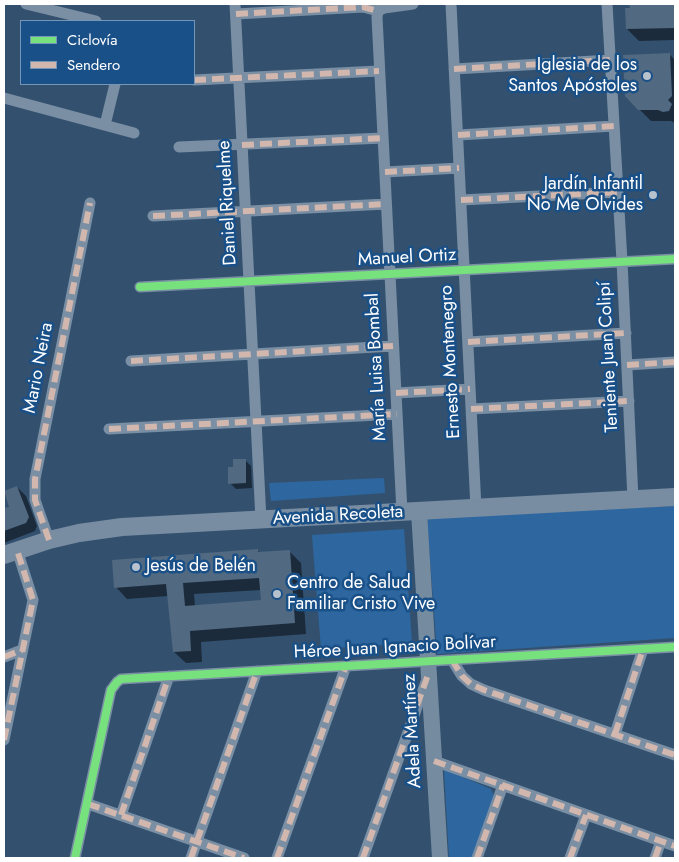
<!DOCTYPE html>
<meta charset="utf-8">
<style>
body{margin:0}
#map{position:relative;width:679px;height:862px;overflow:hidden;background:#33516f;font-family:Jost,sans-serif}
canvas{display:block}
.frame{position:absolute;inset:0;border:5px solid #fff;pointer-events:none}
.legend{position:absolute;left:20px;top:20px;width:175px;height:65px;box-sizing:border-box;background:#1a5088;border:1px solid #7696b8;margin:0;padding:6px 9px;list-style:none;font-size:15px;color:#fff}
.legend li{display:flex;align-items:center;gap:10px;height:25px}
.legend b{width:25px;border:1px solid #7696b8}
</style>
<div id="map">
<canvas width="679" height="862"></canvas>
<div class="frame"></div>
<ul class="legend">
<li><b style="height:6px;background:#77e17e"></b>Ciclovía</li>
<li><b style="height:6px;background:#d1b7ad"></b>Sendero</li>
</ul>
</div>
<script>
const c = document.querySelector('canvas').getContext('2d');
c.lineJoin = 'round';
function fill(path, color) {
  c.fillStyle = color;
  c.fill(path, 'evenodd');
}
function shape(rows) {
  const path = new Path2D();
  for (const r of rows) {
    path.moveTo(r[0], r[1]);
    for (let i = 2; i < r.length; i += 2) path.lineTo(r[i], r[i + 1]);
  }
  return path;
}
function strokePath(path, color, width, dash) {
  c.strokeStyle = color;
  c.lineWidth = width;
  c.lineCap = dash ? 'butt' : 'round';
  c.setLineDash(dash || []);
  c.stroke(path);
}
function label(font, color, halo, rows, align = 'center') {
  c.font = font + ' Jost,sans-serif';
  c.lineWidth = 5;
  c.setLineDash([]);
  c.textBaseline = 'middle';
  c.strokeStyle = halo;
  c.fillStyle = color;
  for (const [text, x, y, turn = 0] of rows) {
    c.save();
    c.translate(x, y);
    c.rotate((+turn || 0) * Math.PI / 180);
    c.textAlign = isNaN(turn) ? turn : align;
    if (halo) c.strokeText(text, 0, 0);
    c.fillText(text, 0, 0);
    c.restore();
  }
}
const green = shape([
 [384,478,385,493,271,501,269,483],
 [675,506,675,638,437,654,427,518],
 [404,529,412,643,321,649,312,535],
 [444,769,491,789,494,796,472,858,449,858]
]);
const shadow = shape([
 [632,4,675,4,675,40,639,41,627,29,634,9],
 [669,54,675,60,675,123,671,121,651,121,626,96],
 [245,460,251,466,252,488,236,489,230,483,234,469],
 [17,487,26,496,37,526,35,531,4,543,4,510,10,507,4,492],
 [258,551,261,554,289,551,301,563,306,634,201,642,202,662,186,663,174,652,168,596,127,599,116,587],
 [261,590,262,602,195,606,194,594]
]);
const building = shape([
 [629,4,675,4,675,28,626,29,625,8,630,8],
 [670,53,672,96,668,100,672,104,669,111,663,112,658,110,638,110,625,96,623,55],
 [233,459,246,459,246,483,228,484,228,467,233,467],
 [17,486,29,517,26,523,4,531,4,508,9,507,4,491],
 [258,549,258,552,290,550,295,623,190,631,191,651,173,652,166,584,114,588,112,560],
 [259,578,261,600,185,606,183,583]
]);
const street = shape([
 [26,4,96,21],
 [235,4,261,520],
 [451,4,476,508],
 [607,4,622,261,633,499],
 [378,11,377,17,402,512],
 [236,14,363,7,378,11,384,8,413,4],
 [454,69,611,60],
 [194,80,379,71],
 [4,98,134,133],
 [105,125,115,84],
 [458,135,614,126],
 [179,147,383,138],
 [385,172,459,168],
 [461,200,618,192],
 [153,216,386,204],
 [140,287,675,259],
 [468,342,626,333],
 [131,361,393,346],
 [627,365,675,362],
 [396,393,470,389],
 [471,409,629,401],
 [109,429,397,414],
 [49,540,35,500,35,479,90,203],
 [4,657,22,650],
 [452,660,462,676,471,684,484,690,675,755],
 [615,734,643,649],
 [4,740,33,600,17,550],
 [434,761,675,846],
 [88,804,244,858],
 [121,815,169,676],
 [75,858,111,690,117,682,121,679,675,647],
 [191,858,257,671],
 [277,858,346,666],
 [363,858,427,679],
 [477,858,503,785],
 [570,858,586,815],
 [655,858,661,841]
]);
const secondary = shape([
 [419,511,440,858]
]);
const primary = shape([
 [4,555,49,540,79,533,122,527,675,497]
]);
const quiet = shape([
 [236,14,363,7,378,11],
 [454,69,611,60],
 [194,80,379,71],
 [458,135,614,126],
 [242,145,383,138],
 [385,172,459,168],
 [461,200,618,192],
 [153,216,386,204],
 [468,342,626,333],
 [131,361,393,346],
 [627,365,675,362],
 [396,393,470,389],
 [471,409,629,401],
 [109,429,397,414],
 [49,540,35,500,35,479,90,203],
 [4,657,22,650],
 [452,660,462,676,471,684,484,690,675,755],
 [615,734,643,649],
 [4,740,33,600,17,550],
 [434,761,675,846],
 [88,804,244,858],
 [121,815,169,676],
 [191,858,257,671],
 [277,858,346,666],
 [363,858,429,672],
 [477,858,503,785],
 [570,858,586,815],
 [655,858,661,841]
]);
const cycleway = shape([
 [140,287,675,259],
 [75,858,111,690,117,682,121,679,675,647]
]);
const markers = [
 [647,76,5,"#b8c2cd"],
 [653,195,5,"#b8c2cd"],
 [136,567,5,"#b8c2cd"],
 [277,594,5,"#b8c2cd"]
];
const poiNames = [
 ["Iglesia de los",637,66],
 ["Santos Apóstoles",637,87],
 ["Jardín Infantil",643,185],
 ["No Me Olvides",643,206],
 ["Jesús de Belén",146,567,"left"],
 ["Centro de Salud",287,584,"left"],
 ["Familiar Cristo Vive",287,605,"left"]
];
const streetNames = [
 ["Daniel Riquelme",228,203,-93],
 ["Manuel Ortiz",407,258,-3],
 ["Teniente Juan Colipí",609,357,-93],
 ["Ernesto Montenegro",451,362,-93],
 ["María Luisa Bombal",377,367,-93],
 ["Mario Neira",39,368,-79],
 ["Avenida Recoleta",338,516,-3],
 ["Héroe Juan Ignacio Bolívar",395,648,-3],
 ["Adela Martínez",413,731,-93]
];
fill(green, '#2e679f');
fill(shadow, '#0007');
fill(building, '#516981');
strokePath(street, '#7a8fa4', 11);
strokePath(secondary, '#758b9f', 16);
strokePath(primary, '#798da2', 18);
strokePath(quiet, '#d1b7ad', 6, [12, 6]);
strokePath(cycleway, '#77e17e', 8);
for (const [x, y, r, color] of markers) {
  const dot = new Path2D();
  dot.arc(x, y, r, 0, 2 * Math.PI);
  c.fillStyle = color;
  c.fill(dot);
  strokePath(dot, '#1a5088', 2);
}
label('18px', '#fff', '#1a5088', poiNames, 'right');
label('18px', '#fff', '#1a5088', streetNames);
</script>
